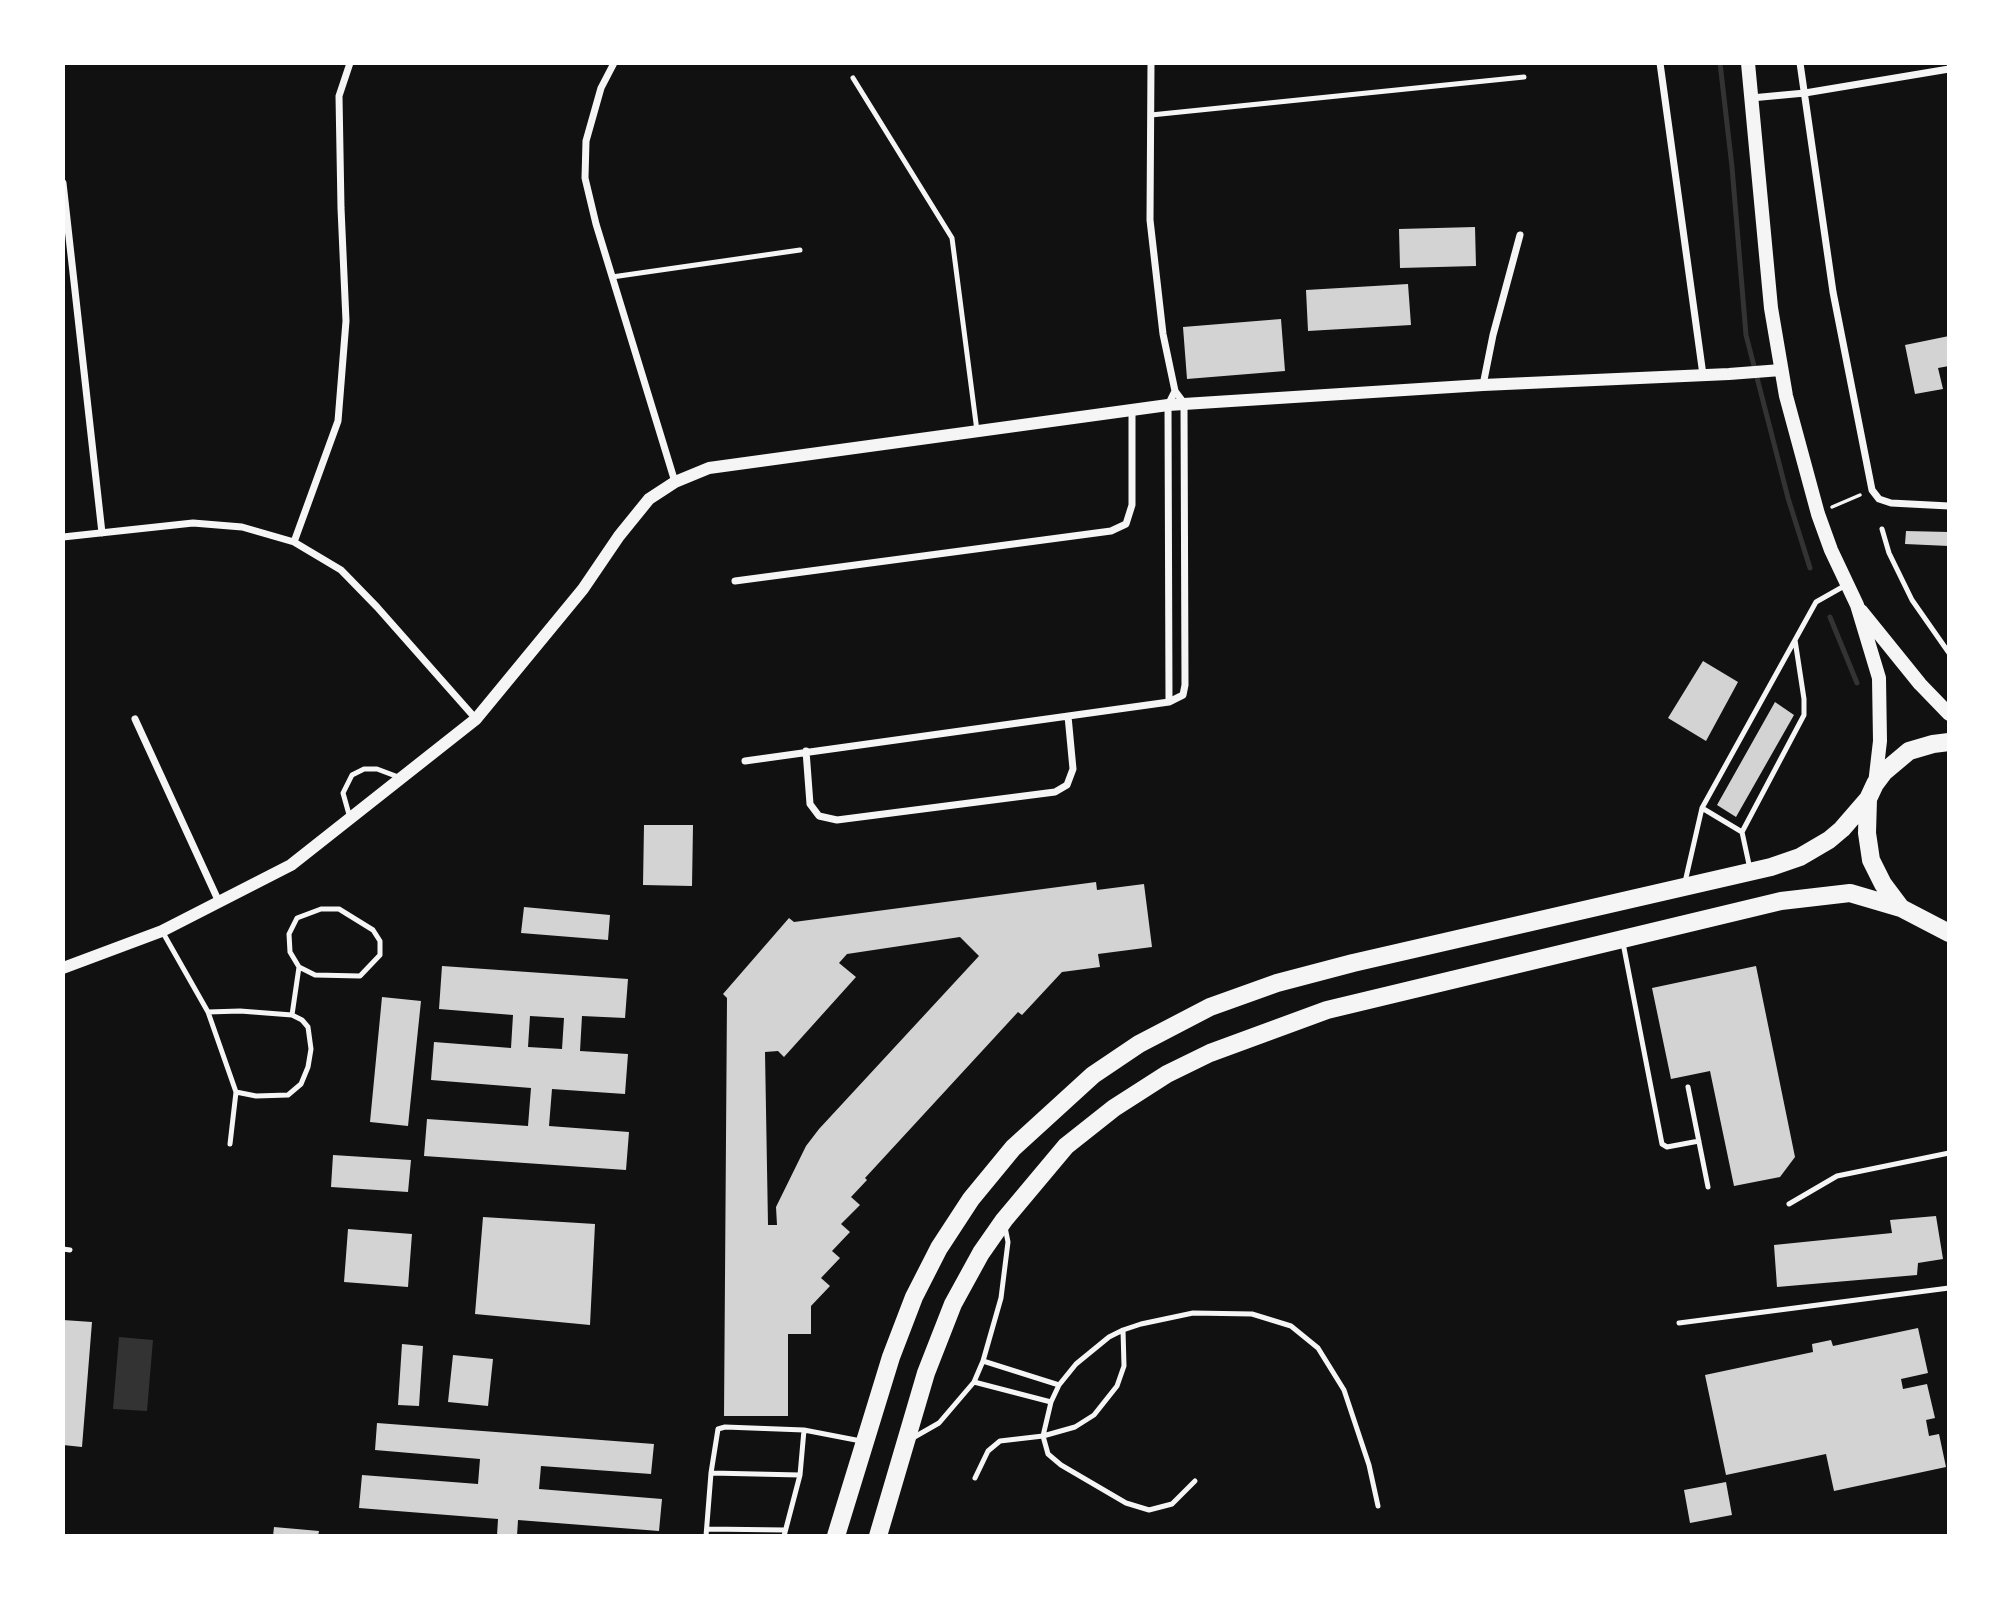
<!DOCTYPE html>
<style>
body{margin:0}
#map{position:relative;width:2012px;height:1599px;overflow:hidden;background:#111;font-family:"PT Sans",sans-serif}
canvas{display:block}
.frame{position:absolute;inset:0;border:65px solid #fff;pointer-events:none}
</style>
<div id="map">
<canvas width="2012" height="1599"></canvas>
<div class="frame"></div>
</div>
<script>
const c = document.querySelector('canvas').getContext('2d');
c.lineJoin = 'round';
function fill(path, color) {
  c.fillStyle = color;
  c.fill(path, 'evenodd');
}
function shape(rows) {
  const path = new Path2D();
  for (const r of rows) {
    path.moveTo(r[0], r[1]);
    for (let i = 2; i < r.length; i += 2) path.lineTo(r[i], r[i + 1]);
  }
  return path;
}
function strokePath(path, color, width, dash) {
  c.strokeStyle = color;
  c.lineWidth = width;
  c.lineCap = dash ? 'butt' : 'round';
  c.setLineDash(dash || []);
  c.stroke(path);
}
const water = shape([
 [119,1337,153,1340,147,1411,113,1409]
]);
const stream = shape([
 [1720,63,1732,167,1746,335,1788,498,1810,568],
 [1830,617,1857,683]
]);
const building = shape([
 [1475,227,1476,266,1400,268,1399,229],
 [1408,284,1411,325,1308,331,1306,290],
 [1281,319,1285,371,1187,379,1183,327],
 [1949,336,1949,366,1938,368,1943,389,1915,394,1905,345],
 [1906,531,1949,532,1949,546,1905,544],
 [1703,661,1738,682,1706,741,1668,718],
 [1775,702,1794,715,1736,817,1717,805],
 [644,825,693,825,692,886,643,885],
 [1096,882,1097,890,1144,884,1152,947,1098,954,1100,967,1062,972,1022,1015,1018,1012,865,1178,867,1180,851,1197,860,1205,841,1224,850,1232,832,1251,840,1258,821,1278,830,1286,811,1306,811,1334,788,1334,788,1416,724,1416,727,998,723,994,789,918,794,922],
 [960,937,979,956,819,1129,806,1146,776,1207,777,1225,768,1225,765,1052,778,1051,784,1057,856,977,839,963,847,954],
 [524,907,610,915,608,940,521,933],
 [442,966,628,979,625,1018,582,1016,580,1051,628,1054,625,1094,552,1089,549,1126,629,1132,626,1170,424,1156,427,1119,528,1126,531,1088,431,1080,434,1042,511,1048,513,1015,439,1009],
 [530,1016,564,1018,562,1049,528,1047],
 [1756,966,1795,1157,1780,1177,1734,1186,1710,1071,1671,1079,1652,988],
 [382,997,421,1001,408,1126,370,1122],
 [333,1155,411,1160,408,1192,331,1187],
 [1936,1216,1943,1259,1918,1263,1917,1275,1777,1287,1774,1245,1892,1233,1890,1220],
 [483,1217,595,1224,590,1325,475,1314],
 [348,1229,412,1234,408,1287,344,1282],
 [63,1320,92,1322,82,1447,63,1445],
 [1918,1328,1928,1373,1901,1379,1903,1389,1927,1384,1935,1418,1926,1420,1929,1436,1939,1434,1946,1467,1834,1491,1826,1454,1726,1475,1705,1375,1813,1352,1812,1344,1831,1340,1833,1346],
 [402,1344,423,1346,419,1406,398,1405],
 [453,1355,493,1359,488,1406,448,1402],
 [377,1423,654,1444,651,1474,541,1466,539,1489,662,1499,659,1531,518,1520,517,1536,497,1536,498,1519,359,1508,362,1475,478,1484,480,1459,375,1450],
 [1726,1482,1732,1515,1690,1523,1684,1490],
 [274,1527,319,1531,318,1536,273,1536]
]);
const path = shape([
 [1832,507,1860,495]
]);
const service = shape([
 [853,78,952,238,977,431],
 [1151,115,1524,77],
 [612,277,800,250],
 [1882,529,1889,553,1912,600,1949,653],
 [1702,808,1742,832],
 [350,818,343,793,352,775,364,769,377,769,401,778],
 [1750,869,1742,832,1804,715,1804,699,1795,640],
 [1685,882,1702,808,1816,602,1846,585],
 [321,909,339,909,373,930,380,941,380,955,360,976,315,975,299,967,290,952,289,934,297,918,321,909],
 [162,931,208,1012,236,1092,230,1144],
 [1623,943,1662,1144,1667,1147,1699,1141],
 [208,1012,240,1011,292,1015,302,1020,308,1027,311,1049,308,1067,301,1084,288,1095,256,1096,236,1092],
 [292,1015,299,967],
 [1688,1087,1708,1187],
 [1789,1204,1837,1176,1949,1153],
 [63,1249,70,1250],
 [1679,1323,1949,1288],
 [983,1361,1059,1385],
 [974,1382,1051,1402],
 [911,1439,939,1423,974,1382,983,1361,1001,1298,1008,1242,1005,1227],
 [711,1473,800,1475],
 [975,1478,988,1451,1000,1441,1043,1436,1075,1427,1094,1415,1117,1386,1124,1366,1123,1330],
 [1195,1481,1172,1504,1149,1510,1126,1503,1061,1465,1048,1454,1043,1436,1051,1402,1059,1385,1076,1364,1109,1337,1123,1330,1141,1324,1193,1313,1252,1314,1291,1326,1318,1348,1344,1390,1369,1465,1378,1506],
 [707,1529,785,1530],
 [706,1536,711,1473,718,1429,725,1427,804,1430,861,1441],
 [784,1536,800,1475,804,1430]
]);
const minor = shape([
 [614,63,601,88,586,141,585,178,596,224,675,482],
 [1660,63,1703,375],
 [1800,63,1833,292,1872,490,1879,499,1891,503,1949,506],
 [1751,98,1805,93,1949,69],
 [63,183,102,533],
 [1483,385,1493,335,1520,235],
 [63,537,193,523,242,527,294,542,341,570,377,607,476,719],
 [294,542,338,421,346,321,341,208,339,96,350,63],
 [735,581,1111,531,1126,524,1132,505,1132,410],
 [1169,702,1168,405,1175,391],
 [135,719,219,902],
 [806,751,810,804,819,816,837,820,1055,792,1067,785,1073,769,1068,716],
 [745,761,1169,702,1183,695,1185,685,1184,403,1175,391,1163,334,1150,220,1151,63]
]);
const tertiary = shape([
 [63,968,162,931,291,865,476,719,583,589,619,536,649,499,675,482,709,468,1168,405,1483,385,1729,374,1781,370]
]);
const secondary = shape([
 [1748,63,1771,308,1786,396,1818,514,1831,550,1857,605,1879,678,1880,741,1875,784],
 [1861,611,1920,684,1949,714]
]);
const primary = shape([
 [1949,742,1933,744,1909,751,1884,772,1875,784,1868,799,1867,833,1871,860,1883,884,1901,908,1949,933],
 [836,1536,891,1357,914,1297,939,1248,971,1199,1013,1148,1093,1075,1139,1044,1210,1007,1277,983,1353,963,1771,867,1800,857,1829,840,1842,829,1868,799],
 [878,1536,926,1373,953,1304,981,1253,1004,1220,1066,1146,1114,1108,1167,1074,1210,1053,1327,1010,1781,901,1850,893,1901,908]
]);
fill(water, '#333');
strokePath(stream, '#333', 5);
fill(building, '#d3d3d3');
strokePath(path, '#f5f5f5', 3.5);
strokePath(service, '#f5f5f5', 5);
strokePath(minor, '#f5f5f5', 7);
strokePath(tertiary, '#f5f5f5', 12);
strokePath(secondary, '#f5f5f5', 14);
strokePath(primary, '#f5f5f5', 18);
</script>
